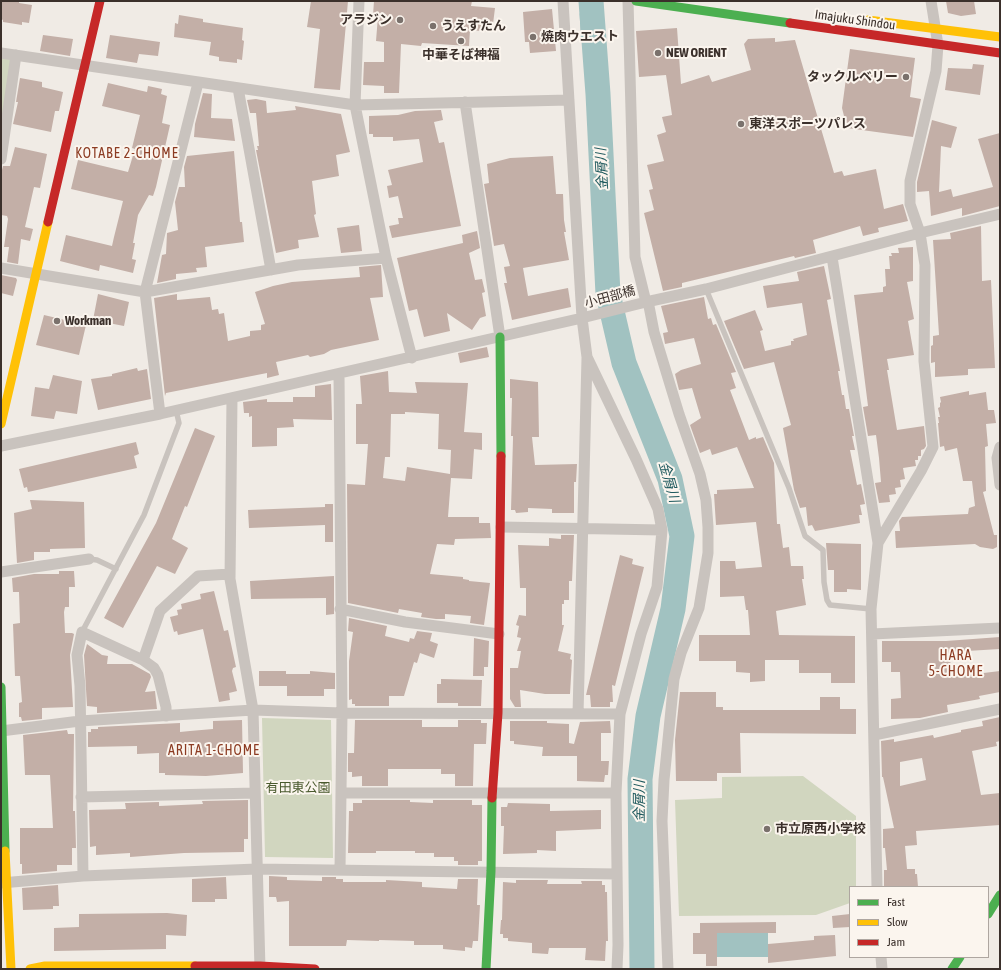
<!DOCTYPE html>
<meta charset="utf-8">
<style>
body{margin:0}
#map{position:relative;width:1001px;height:970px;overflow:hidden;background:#f0ebe5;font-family:"Asap Condensed",sans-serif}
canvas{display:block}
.frame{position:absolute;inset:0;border:2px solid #3b302b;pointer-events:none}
.legend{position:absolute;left:849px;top:886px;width:140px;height:72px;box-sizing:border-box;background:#fbf5ee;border:1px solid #aea6a0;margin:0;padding:5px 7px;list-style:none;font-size:12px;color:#3b302b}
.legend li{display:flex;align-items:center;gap:8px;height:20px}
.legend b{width:20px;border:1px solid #aea6a0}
</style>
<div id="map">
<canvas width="1001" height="970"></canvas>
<div class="frame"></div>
<ul class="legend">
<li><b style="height:5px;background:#4caf50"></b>Fast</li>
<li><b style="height:5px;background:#ffc107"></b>Slow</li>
<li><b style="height:5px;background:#c62828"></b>Jam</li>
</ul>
</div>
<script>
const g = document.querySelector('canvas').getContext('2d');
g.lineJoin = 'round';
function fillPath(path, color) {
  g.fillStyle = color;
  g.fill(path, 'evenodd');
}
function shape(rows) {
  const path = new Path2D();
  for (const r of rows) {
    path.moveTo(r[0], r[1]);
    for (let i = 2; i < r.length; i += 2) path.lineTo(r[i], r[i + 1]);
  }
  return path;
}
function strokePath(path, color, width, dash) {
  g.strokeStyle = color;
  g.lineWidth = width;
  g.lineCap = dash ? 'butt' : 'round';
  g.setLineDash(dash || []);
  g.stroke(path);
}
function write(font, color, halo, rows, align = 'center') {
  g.font = font + ' "Asap Condensed","Noto Sans JP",sans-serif';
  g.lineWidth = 4;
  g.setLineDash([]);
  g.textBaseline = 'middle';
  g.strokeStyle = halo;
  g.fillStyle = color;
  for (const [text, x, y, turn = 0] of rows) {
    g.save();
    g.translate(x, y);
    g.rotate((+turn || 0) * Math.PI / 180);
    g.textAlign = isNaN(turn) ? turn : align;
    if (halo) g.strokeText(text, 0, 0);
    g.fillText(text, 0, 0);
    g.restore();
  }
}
fillPath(shape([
 [1,57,11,59,1,131],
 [262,718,331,720,333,858,265,857],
 [803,776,856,816,856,887,850,887,850,903,816,915,679,916,675,800,722,798,722,777]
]), '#d1d6bf');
fillPath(shape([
 [579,1,588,1,595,47,581,42],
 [717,933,768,933,768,957,717,957]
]), '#a1c2c1');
fillPath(shape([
 [577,1,591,1,593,16,577,13]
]), '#f0ebe5');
strokePath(shape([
 [591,1,598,94,608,294,624,363,670,479,682,536,673,609,648,716,640,779,642,969]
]), '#a1c2c1', 25);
fillPath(shape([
 [1,1,19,1,19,3,32,5,29,23,22,22,22,25,3,22,3,20,1,19],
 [311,1,348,1,340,90,314,88,320,29,307,27],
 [374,1,472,1,471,6,495,8,492,32,470,30,469,46,422,43,421,46,401,44,399,93,384,93,384,86,363,85,364,62,384,62,384,42,376,41,378,16,373,15],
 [946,1,974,1,976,14,961,16,948,13],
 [552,9,556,51,530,53,529,42,525,42,523,12],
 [179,15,203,19,203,22,243,28,242,40,244,41,242,60,237,59,237,63,219,61,219,57,209,55,211,42,174,37,175,23,178,24],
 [677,28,681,84,709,75,712,82,751,70,744,44,748,39,775,38,775,42,795,40,834,173,842,171,844,176,876,169,884,209,903,204,908,221,878,228,879,232,863,236,860,226,813,240,816,253,795,258,794,256,682,283,682,287,663,291,644,213,654,210,649,190,653,189,647,165,664,161,657,135,666,132,662,117,672,115,666,75,639,77,636,31],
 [43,35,73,39,70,56,40,51],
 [110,35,160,42,158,56,139,54,137,63,106,58],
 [850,49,915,58,910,97,921,99,913,137,847,128,842,108],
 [973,64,984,65,980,95,945,90,948,68,972,69],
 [20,78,42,82,42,87,63,92,59,111,55,111,51,132,13,124,18,102,16,102],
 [108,83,147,92,148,86,162,89,161,94,167,96,162,123,170,125,156,187,153,196,149,195,138,215,133,243,135,243,132,259,136,260,133,273,100,265,99,271,60,261,66,235,112,246,114,237,123,201,71,189,78,160,128,172,135,149,132,148,140,115,102,106],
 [203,93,212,94,211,118,232,119,235,141,194,137,195,124],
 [256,99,266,101,267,113,296,110,295,106,341,114,350,152,336,155,339,176,312,181,316,214,314,215,319,237,298,240,299,248,276,253,256,150,258,150,257,146,259,146,256,113,250,113,247,100],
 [441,110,443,120,434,122,439,143,444,142,461,226,392,238,389,226,399,224,398,218,403,218,398,196,389,198,387,186,392,185,388,170,423,162,419,139,393,141,393,137,373,137,373,134,369,134,369,116,398,115,415,111],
 [932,120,957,127,951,148,941,146,939,192,951,189,953,197,993,187,978,139,1000,133,1000,206,962,216,962,208,931,216,929,191,917,192,917,182],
 [15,147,47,154,40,188,34,187,25,227,33,229,30,241,21,239,18,264,7,262,9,247,4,247,8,219,7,216,1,215,1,174,3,166,10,166],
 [234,151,240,222,242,222,244,242,205,247,207,267,196,268,197,272,176,274,176,279,157,283,162,255,166,254,167,233,178,230,175,202,179,187,185,187,184,167,187,156],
 [553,156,556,194,563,194,564,220,566,232,564,232,569,260,523,268,528,296,568,288,571,307,512,320,504,283,507,283,504,267,510,266,504,244,494,246,484,184,489,183,487,164,510,158],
 [359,225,362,251,341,253,337,228],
 [981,226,982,281,991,280,995,368,968,369,968,375,935,377,935,362,931,363,931,346,933,345,933,336,939,335,933,240,951,239,950,233],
 [477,231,480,248,469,253,475,280,482,279,485,292,482,293,486,316,480,318,472,330,447,313,450,331,424,337,417,309,409,311,397,258,463,243,462,235],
 [913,247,913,281,907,282,914,319,908,321,914,355,887,359,889,370,887,370,897,430,924,426,926,446,924,449,921,450,921,456,918,456,918,460,915,460,916,466,903,468,905,479,900,480,901,487,895,488,896,494,889,495,890,502,879,503,875,483,881,482,879,458,876,435,868,436,863,407,868,406,854,295,883,292,883,287,886,286,885,269,890,269,889,256,892,256,891,253,899,253,898,248],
 [381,265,383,297,370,298,379,340,331,350,324,354,310,357,308,355,276,362,279,375,267,378,267,373,166,393,165,396,154,298,177,294,177,300,210,297,212,310,218,309,219,314,224,313,228,341,250,336,250,331,261,330,261,325,265,324,255,292,273,286,292,282,360,277,359,267],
 [824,266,831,299,827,300,840,371,838,371,842,395,844,395,846,409,849,409,854,436,852,436,855,450,850,450,857,485,861,484,865,504,860,505,862,515,859,515,860,523,815,531,812,525,808,526,806,507,800,508,794,490,783,428,791,425,774,362,744,369,724,321,755,310,763,330,760,331,765,351,791,345,791,341,794,341,793,339,807,335,802,303,767,308,763,286,799,281,797,272],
 [1,275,16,278,17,280,13,296,1,293],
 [98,294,129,302,124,326,93,320],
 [704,297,708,319,711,318,713,325,716,324,736,372,731,373,736,388,730,390,749,440,756,437,756,439,763,437,774,463,777,524,780,524,783,548,789,547,791,566,803,566,804,579,802,579,806,605,776,611,779,635,855,636,855,683,831,683,831,673,799,673,799,660,765,660,765,681,750,682,750,673,736,672,736,661,699,661,699,635,750,635,748,610,746,610,744,596,720,597,720,561,735,561,736,569,762,567,756,522,716,525,714,494,717,494,717,490,754,488,737,447,712,455,710,449,700,453,690,425,701,418,692,388,679,390,675,374,681,370,701,364,694,338,665,344,663,333,668,332,661,306],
 [44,315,86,325,79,355,36,345],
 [487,347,489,357,460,363,458,353],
 [137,368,138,371,147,369,151,399,98,410,91,379,112,376,112,374],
 [388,371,389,392,417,393,415,382,468,383,464,432,482,433,482,450,474,449,472,479,451,478,448,517,479,517,479,523,490,523,491,538,455,539,454,545,437,544,430,574,463,577,463,579,469,580,469,581,490,583,484,625,470,623,471,616,445,614,445,619,436,619,421,617,422,613,399,609,398,613,348,603,347,484,365,485,368,444,356,444,356,404,362,404,360,376],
 [405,412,439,414,438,449,451,450,450,474,407,467,405,481,383,478,385,457,390,457,391,414,405,414],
 [53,375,82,381,77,414,56,411,54,419,31,416,35,387,49,389],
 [510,379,538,382,539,437,532,437,535,465,577,464,576,482,574,482,574,513,552,513,552,509,528,508,528,512,516,513,515,510,511,510,513,439,513,436,511,436,512,398,510,398],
 [331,384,332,420,293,419,294,427,277,428,277,446,252,447,252,416,249,417,249,413,244,413,243,402,267,399,267,402,293,402,293,397,315,397,315,386],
 [969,391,969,395,986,392,988,410,994,410,996,423,986,424,988,446,985,447,986,491,983,492,994,535,997,535,997,547,993,549,980,547,975,544,896,548,895,531,900,531,899,521,902,517,968,514,969,508,975,506,972,481,963,481,957,448,945,451,944,446,940,447,938,423,939,423,938,417,940,417,938,408,940,407,940,403,941,402,940,397],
 [195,428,215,436,187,507,185,506,172,539,188,548,175,574,157,566,123,628,104,618,156,523],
 [136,442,139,454,134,456,137,468,28,492,27,487,24,488,19,469],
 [30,500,84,502,85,548,50,549,50,552,34,552,34,560,17,563,14,513,32,509],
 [325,504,333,504,333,542,325,542,325,525,249,528,248,510,325,507],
 [561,535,574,535,572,581,569,581,569,600,564,600,564,604,562,604,562,625,564,625,558,651,571,654,570,659,572,660,570,694,545,694,520,690,521,707,515,707,510,699,510,668,518,668,521,651,517,651,521,638,517,637,519,626,516,625,519,615,526,616,526,588,520,588,518,545,549,546,549,538,561,539],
 [826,543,861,544,861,590,847,589,847,592,834,592,834,570,828,570],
 [620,555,633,559,632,564,644,567,615,686,612,685,613,702,610,702,610,707,591,707,590,695,586,695],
 [59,571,74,571,75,587,69,587,69,607,65,607,64,612,65,633,72,633,74,634,70,655,73,707,42,708,42,719,22,721,21,717,19,717,19,703,22,702,20,676,15,676,13,624,20,623,19,592,13,592,12,578,34,574,59,574],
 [334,576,334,614,326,615,326,598,251,599,250,581],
 [214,591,224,631,228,630,236,667,233,668,232,671,237,691,229,693,230,700,219,702,203,629,178,635,177,631,174,632,170,617,178,615,177,610,182,609,181,604,201,599,200,594],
 [349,618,387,626,385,636,409,642,410,638,414,639,417,631,432,633,430,641,438,644,434,658,420,653,417,663,414,662,404,696,389,696,389,706,355,706,355,704,352,704,352,699,349,700,349,661,353,632,348,631],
 [1000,637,1000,649,950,652,951,677,1000,671,1000,692,979,696,980,699,947,705,948,712,920,718,891,719,891,699,901,698,900,672,891,672,891,662,882,662,882,641,946,641],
 [474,638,489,641,488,667,484,667,484,676,473,676],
 [87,644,102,655,108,656,107,664,132,664,150,674,151,677,145,692,155,691,157,709,97,713,97,707,87,706,84,655],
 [259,671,286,671,286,674,310,674,310,671,335,673,335,689,324,689,324,696,287,696,287,686,259,686],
 [441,679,482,680,481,706,458,706,458,703,437,703,437,684,441,684],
 [680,692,716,692,716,707,723,707,723,710,820,710,820,697,840,697,840,709,856,709,856,734,740,733,741,773,717,773,717,781,676,781,675,740],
 [1000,717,1000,741,996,742,997,746,972,751,981,795,1000,793,1000,825,916,831,917,845,905,846,907,869,915,869,915,874,917,874,918,887,884,887,884,870,887,870,885,848,883,848,883,829,894,828,883,777,882,777,881,741,894,739,894,742,933,735,934,738,961,732,961,730,983,726,982,721],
 [922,758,926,780,900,786,900,762],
 [242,720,243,773,206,776,165,775,165,773,159,773,159,753,137,754,137,746,88,747,88,732,91,732,91,729,98,729,98,727,180,723,180,732,190,731,213,729,213,721],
 [355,720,422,720,422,727,458,727,458,720,481,720,481,723,487,723,486,744,474,744,473,786,455,786,455,774,441,774,441,769,388,769,388,786,362,786,362,776,352,777,352,772,348,772,348,753,354,753],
 [510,721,547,721,547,723,569,724,569,743,574,744,580,722,610,721,611,733,601,733,601,761,609,761,608,775,605,775,604,782,577,781,577,756,542,756,543,747,514,744,514,741,510,741],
 [67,730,68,734,74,734,73,811,75,811,76,848,72,848,72,865,57,865,57,871,22,874,22,864,20,864,20,828,53,828,50,775,25,775,23,735],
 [248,800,248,839,244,839,244,852,184,853,130,857,130,853,96,855,96,846,90,847,89,810,126,809,125,803,128,803,159,802,159,806,203,804,202,801],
 [362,800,410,800,410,802,433,803,433,800,472,800,472,805,482,805,482,861,478,861,478,865,458,865,458,861,454,861,454,857,434,857,434,853,415,853,415,851,376,851,376,853,348,853,349,811,353,811,353,803,362,803],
 [508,803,550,804,550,811,601,810,601,829,556,831,556,851,537,850,537,853,503,854,504,826,501,826,501,807,507,807],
 [269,876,287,877,287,880,322,881,322,877,336,877,336,879,343,879,343,882,386,882,386,880,422,882,422,887,457,889,458,879,478,879,477,905,480,905,478,941,473,941,472,948,465,947,465,951,443,949,443,945,414,945,414,941,379,940,379,941,347,940,346,946,289,946,289,901,277,902,276,897,269,897],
 [226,877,227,899,215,899,215,902,192,902,192,879],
 [516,880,548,880,547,884,582,884,581,881,602,881,602,885,605,885,605,892,607,892,608,941,606,941,605,961,585,960,586,948,549,948,548,954,532,953,532,943,508,941,508,938,503,938,503,934,500,934,501,920,502,920,503,882,516,883],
 [58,885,59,906,53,906,53,909,23,910,22,888],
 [167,913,187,915,186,936,166,935,166,949,54,951,54,928,79,927,79,914],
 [850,914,850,927,833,928,832,916],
 [776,922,776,933,717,933,717,966,706,966,706,954,693,954,693,933,700,933,700,923],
 [835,935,836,956,768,963,768,944,814,940,814,936]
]), '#c3afa7');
strokePath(shape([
 [706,289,789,488,805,536,823,550,824,582,827,600,830,605,871,609],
 [89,559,97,560,116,569],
 [82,632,144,515,179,423,176,410]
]), '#c9c3be', 5.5);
strokePath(shape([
 [359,1,355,105,386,258,412,358],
 [628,1,635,257,646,302],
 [1,53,355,105,569,100],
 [238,88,271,270],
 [465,102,500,337],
 [1,159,16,55],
 [832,257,878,543],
 [1,268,145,292,298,265,386,258],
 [648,301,654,332,679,414,700,474,706,500,708,527,708,553,699,608,681,653,674,679,664,780,662,821,668,969],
 [339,374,342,713,340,870],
 [232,398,230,579,253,710,260,969],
 [160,414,145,292,198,83],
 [1,446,160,414,582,318,646,302,706,289,920,233,1000,214],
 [1000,447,997,458,1000,485],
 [501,527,662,530],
 [1,572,89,559],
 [340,609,405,622,499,634],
 [872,634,1000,628],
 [143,660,154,668,158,675,166,707,166,716],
 [578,714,587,358],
 [1,731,80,721,253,710,342,713,620,714,641,634,657,587,662,530,658,509,636,459,587,357,582,318,563,1],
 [874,735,1000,709],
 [341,793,616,793],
 [81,797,255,793],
 [83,876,80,686,77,655,82,632,143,660,160,611,198,576,230,574],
 [1,883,83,876,257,869,617,874],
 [877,887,871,609,878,543,921,471,933,447,924,361,925,265,920,233,910,204,910,181,936,71,938,45,931,1],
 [881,957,882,969],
 [617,969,618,945,616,793,620,714]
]), '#c9c3be', 11);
strokePath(shape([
 [636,1,790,23],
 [500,337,501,456],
 [1,687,5,851],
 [988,914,1000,895],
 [486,969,491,871,492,798],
 [952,969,960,957]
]), '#4caf50', 9);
strokePath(shape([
 [868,20,1000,37],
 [1,424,48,222],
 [5,851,11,969],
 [30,969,45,966,195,966]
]), '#ffc107', 9);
strokePath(shape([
 [790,23,1000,53],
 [48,222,100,1],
 [492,798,498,713,501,456],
 [195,966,260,966,315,969]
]), '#c62828', 9);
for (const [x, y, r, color] of [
 [400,20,4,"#7a716c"],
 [433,26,4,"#7a716c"],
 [533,37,4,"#7a716c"],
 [461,41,4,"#7a716c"],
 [658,53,4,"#7a716c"],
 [906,77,4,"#7a716c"],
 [741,124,4,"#7a716c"],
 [57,321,4,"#7a716c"],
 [767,829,4,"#7a716c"]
]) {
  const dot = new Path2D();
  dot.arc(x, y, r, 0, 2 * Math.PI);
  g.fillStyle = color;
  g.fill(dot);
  strokePath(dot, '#fbf5ee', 1.5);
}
write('bold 13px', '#3b302b', '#fbf5ee', [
 ["アラジン",392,20,"right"],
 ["うえすたん",441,26],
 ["焼肉ウエスト",541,37],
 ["NEW ORIENT",666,53],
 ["中華そば神福",461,55,"center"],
 ["タックルベリー",898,77,"right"],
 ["東洋スポーツパレス",749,124],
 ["Workman",65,321],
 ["市立原西小学校",775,829]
], 'left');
write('13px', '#3b302b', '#fbf5ee', [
 ["Imajuku Shindou",855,20,8],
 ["小田部橋",610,297,-15]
]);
write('13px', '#4a5a2e', '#fbf5ee', [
 ["有田東公園",298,788]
]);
g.letterSpacing = '1px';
write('14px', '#8c3b22', '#fbf5ee', [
 ["KOTABE 2-CHOME",127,154],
 ["HARA",956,656],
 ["5-CHOME",956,672],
 ["ARITA 1-CHOME",214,751]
]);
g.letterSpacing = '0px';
write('italic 14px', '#1f5a5e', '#fbf5ee', [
 ["金屑川",602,169,-93],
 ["金屑川",669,482,74],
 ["金屑川",640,801,-90]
]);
</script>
